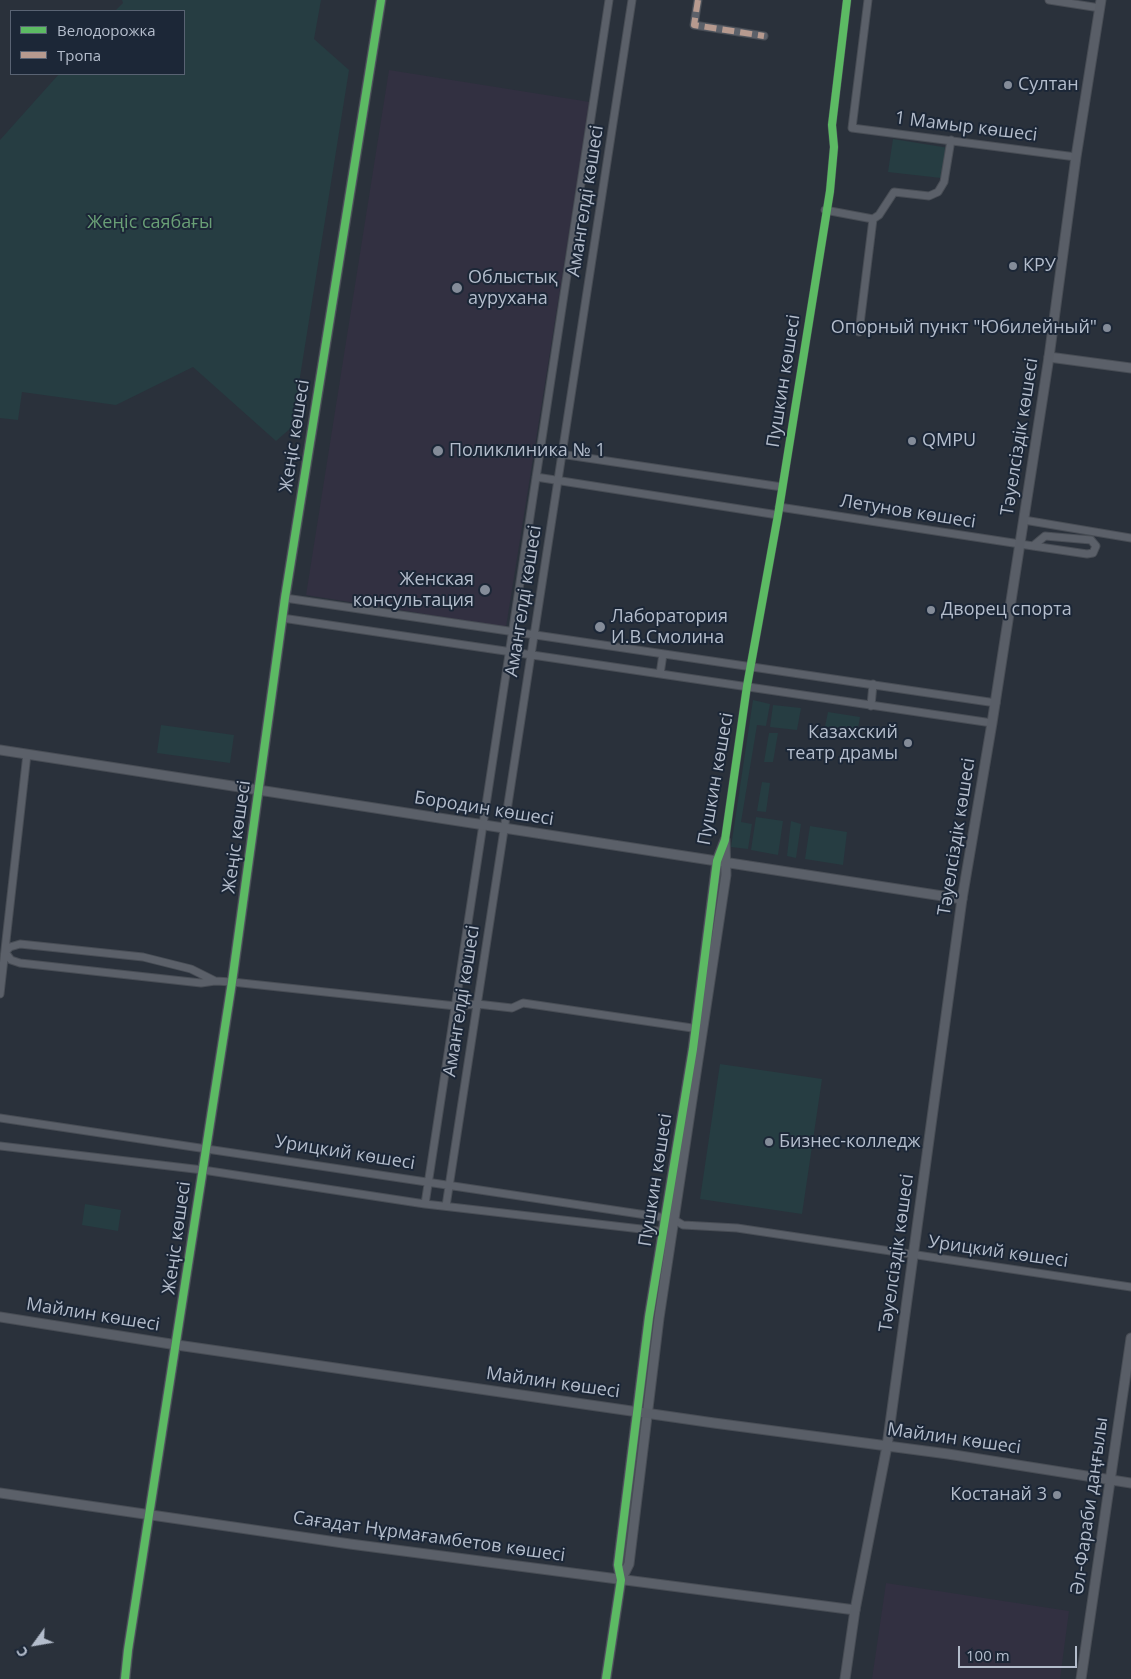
<!DOCTYPE html>
<meta charset="utf-8">
<style>
body{margin:0}
#map{position:relative;width:1131px;height:1679px;overflow:hidden;background:#2a313b;font-family:"Open Sans",sans-serif}
canvas{display:block}
.legend{position:absolute;left:10px;top:10px;width:175px;height:65px;box-sizing:border-box;background:#1c2737;border:1px solid #596373;margin:0;padding:6px 9px;list-style:none;font-size:15px;color:#b4bdcc}
.legend li{display:flex;align-items:center;gap:10px;height:25px}
.legend b{width:25px;border:1px solid #596373}
.north{position:absolute;left:10px;top:1619px;width:50px;height:50px;-webkit-text-stroke:4px #1c2737;paint-order:stroke;rotate:238deg;font-size:14px;font-weight:700;line-height:20px;text-align:center;color:#b4bdcc}
.north::after{content:'';display:block;margin:auto;width:18px;height:22px;background:#b4bdcc;clip-path:polygon(50% 0,100% 100%,50% 72%,0 100%)}
.scale{position:absolute;left:958px;top:1646px;width:119px;height:22px;box-sizing:border-box;border:2px solid #b4bdcc;border-top:0;padding-left:6px;font-size:15px;line-height:18px;white-space:nowrap;color:#b4bdcc;-webkit-text-stroke:4px #1c2737;paint-order:stroke}
</style>
<div id="map">
<canvas width="1131" height="1679"></canvas>
<ul class="legend">
<li><b style="height:6px;background:#5cba63"></b>Велодорожка</li>
<li><b style="height:6px;background:#b69a8f"></b>Тропа</li>
</ul>
<div class="north">С</div>
<div class="scale">100 m</div>
</div>
<script>
const g = document.querySelector('canvas').getContext('2d');
g.lineJoin = 'round';
function fillPath(path, color) {
  g.fillStyle = color;
  g.fill(path, 'evenodd');
}
function shape(rows) {
  const path = new Path2D();
  for (const r of rows) {
    path.moveTo(r[0], r[1]);
    for (let i = 2; i < r.length; i += 2) path.lineTo(r[i], r[i + 1]);
  }
  return path;
}
function strokePath(path, color, width, dash) {
  g.strokeStyle = color;
  g.lineWidth = width;
  g.lineCap = dash ? 'butt' : 'round';
  g.setLineDash(dash || []);
  g.stroke(path);
}
function write(font, color, halo, rows, align = 'center') {
  g.font = font + ' "Open Sans",sans-serif';
  g.lineWidth = 4;
  g.setLineDash([]);
  g.textBaseline = 'middle';
  g.strokeStyle = halo;
  g.fillStyle = color;
  for (const [text, x, y, turn = 0] of rows) {
    g.save();
    g.translate(x, y);
    g.rotate((+turn || 0) * Math.PI / 180);
    g.textAlign = isNaN(turn) ? turn : align;
    if (halo) g.strokeText(text, 0, 0);
    g.fillText(text, 0, 0);
    g.restore();
  }
}
fillPath(shape([
 [389,70,590,102,506,627,306,595],
 [886,1583,1069,1611,1060,1679,872,1679]
]), '#323041');
fillPath(shape([
 [122,0,321,0,314,39,349,70,292,427,276,441,193,367,116,405,22,392,18,420,0,418,0,140,59,74,184,74,184,11,115,11,123,3],
 [893,139,949,148,941,178,888,172],
 [753,700,770,704,766,726,757,725,741,822,752,824,748,849,731,847],
 [773,705,801,708,797,730,770,727],
 [828,712,860,717,856,740,823,736],
 [161,725,234,735,230,763,157,753],
 [769,733,778,733,773,762,764,762],
 [762,782,770,783,766,812,757,811],
 [756,817,783,821,778,855,751,850],
 [791,821,801,824,796,858,787,856],
 [810,826,847,832,843,865,805,859],
 [720,1064,822,1079,802,1214,700,1199],
 [85,1204,121,1210,118,1231,82,1225]
]), '#263d42');
const minor = shape([
 [698,0,694,25,764,36],
 [868,0,852,128,1076,157],
 [1049,0,1100,8],
 [825,210,873,219,859,332],
 [873,219,879,215,894,192,929,196,938,192,944,182,951,140],
 [540,451,782,487],
 [536,477,778,515],
 [779,507,1020,544,1033,546,1087,554,1093,553,1096,546,1091,540,1045,536,1033,546],
 [1024,520,1131,538],
 [285,598,996,703],
 [282,618,992,723],
 [660,674,663,654],
 [871,706,873,684],
 [725,840,747,686,778,515,830,191,834,147,832,125,847,0],
 [5,952,11,960,20,963,201,983,215,981,232,982,456,1006,477,1004,512,1008,523,1003,699,1029],
 [5,952,10,947,20,944,143,957,191,969,215,981],
 [0,994,27,754],
 [0,1118,673,1219,683,1225,737,1228,1131,1287],
 [0,1146,203,1170,425,1204,667,1232],
 [425,1204,609,0],
 [446,1206,632,0]
]);
const tertiary = shape([
 [1049,357,1131,368],
 [0,750,962,899],
 [0,1493,350,1544,855,1610],
 [621,1580,629,1564,659,1318,726,875,725,841],
 [125,1679,128,1650,232,982,285,598,381,0],
 [606,1679,621,1580,618,1565,649,1317,693,1049,717,861,725,840]
]);
const secondary = shape([
 [0,1317,177,1345,714,1423,948,1454,1131,1483],
 [845,1679,855,1610,887,1446,962,899,992,723,1049,357,1076,157,1101,0],
 [1081,1679,1131,1338]
]);
strokePath(minor, '#484d55', 9);
strokePath(tertiary, '#484d55', 11);
strokePath(secondary, '#484d55', 11);
strokePath(minor, '#5b6069', 7);
strokePath(tertiary, '#5b6069', 9);
strokePath(secondary, '#595e67', 9);
strokePath(shape([
 [698,0,694,25,764,36]
]), '#b69a8f', 6, [12, 6]);
strokePath(shape([
 [125,1679,128,1650,232,982,285,598,381,0],
 [606,1679,621,1580,618,1565,649,1317,693,1049,717,861,725,840,747,686,778,515,830,191,834,147,832,125,847,0]
]), '#5cba63', 8);
for (const [x, y, r, color] of [
 [1008,85,5,"#848c99"],
 [1013,266,5,"#848c99"],
 [457,288,6,"#848c99"],
 [1107,328,5,"#848c99"],
 [912,441,5,"#848c99"],
 [438,451,6,"#848c99"],
 [485,590,6,"#848c99"],
 [931,610,5,"#848c99"],
 [600,627,6,"#848c99"],
 [908,743,5,"#848c99"],
 [769,1142,5,"#848c99"],
 [1057,1495,5,"#848c99"]
]) {
  const dot = new Path2D();
  dot.arc(x, y, r, 0, 2 * Math.PI);
  g.fillStyle = color;
  g.fill(dot);
  strokePath(dot, '#1c2737', 2);
}
write('18px', '#b4bdcc', '#1c2737', [
 ["Султан",1018,85],
 ["КРУ",1023,266],
 ["Облыстық",468,278],
 ["аурухана",468,299],
 ["Опорный пункт \"Юбилейный\"",1097,328,"right"],
 ["QMPU",922,441],
 ["Поликлиника № 1",449,451],
 ["Женская",474,580,"right"],
 ["консультация",474,601,"right"],
 ["Дворец спорта",941,610],
 ["Лаборатория",611,617],
 ["И.В.Смолина",611,638],
 ["Казахский",898,733,"right"],
 ["театр драмы",898,754,"right"],
 ["Бизнес-колледж",779,1142],
 ["Костанай 3",1047,1495,"right"]
], 'left');
write('18px', '#b4bdcc', '#1c2737', [
 ["1 Мамыр көшесі",966,127,7],
 ["Амангелді көшесі",586,201,-81],
 ["Пушкин көшесі",784,381,-81],
 ["Жеңіс көшесі",295,436,-81],
 ["Тәуелсіздік көшесі",1020,437,-81],
 ["Летунов көшесі",908,512,9],
 ["Амангелді көшесі",524,601,-81],
 ["Пушкин көшесі",716,779,-80],
 ["Бородин көшесі",484,809,9],
 ["Жеңіс көшесі",237,837,-82],
 ["Тәуелсіздік көшесі",957,837,-81],
 ["Амангелді көшесі",462,1001,-81],
 ["Урицкий көшесі",345,1153,9],
 ["Пушкин көшесі",656,1180,-81],
 ["Жеңіс көшесі",177,1238,-82],
 ["Урицкий көшесі",998,1252,8],
 ["Тәуелсіздік көшесі",897,1253,-82],
 ["Майлин көшесі",93,1315,9],
 ["Майлин көшесі",553,1383,8],
 ["Майлин көшесі",954,1439,8],
 ["Әл-Фараби даңғылы",1090,1506,-82],
 ["Сағадат Нұрмағамбетов көшесі",429,1537,8]
]);
write('18px', '#699f76', '#1c2737', [
 ["Жеңіс саябағы",150,223]
]);
</script>
